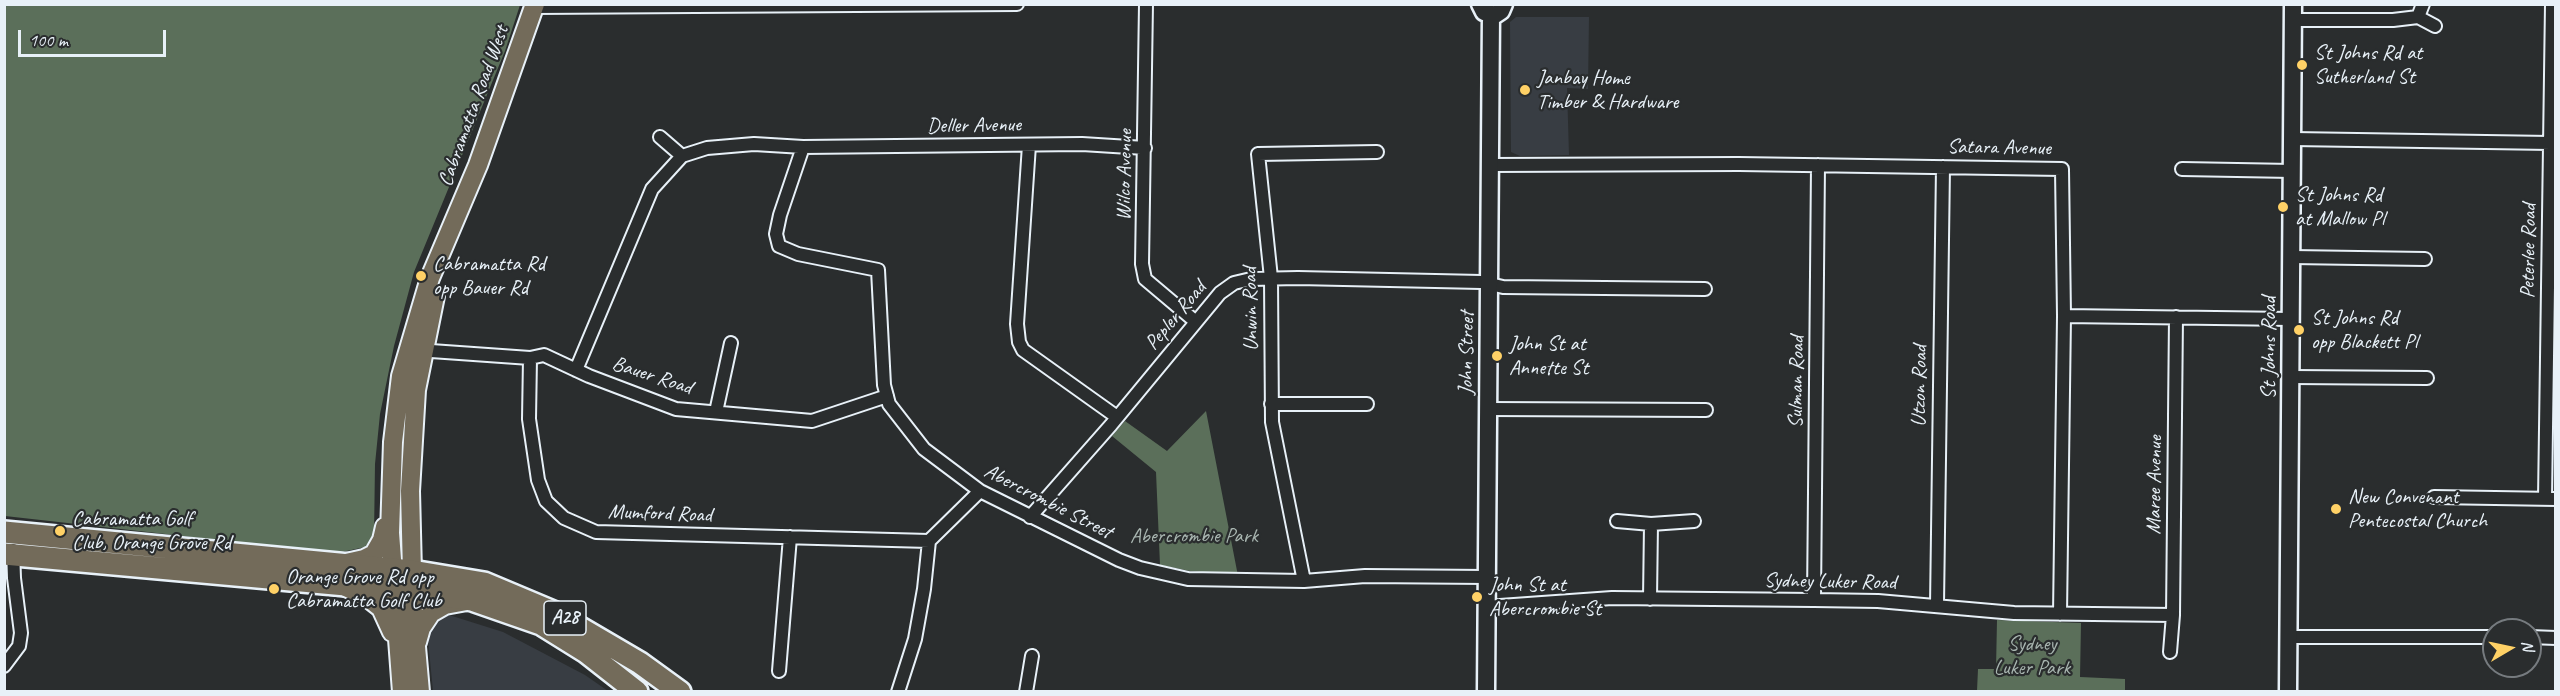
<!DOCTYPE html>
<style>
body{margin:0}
#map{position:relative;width:2560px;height:696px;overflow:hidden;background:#2a2d2e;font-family:Caveat,sans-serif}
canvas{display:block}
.frame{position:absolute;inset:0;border:6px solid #e8f1f8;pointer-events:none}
.north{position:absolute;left:2482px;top:618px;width:60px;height:60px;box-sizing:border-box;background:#2a2d2e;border:2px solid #767b7f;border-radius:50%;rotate:81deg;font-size:16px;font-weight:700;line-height:24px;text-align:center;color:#e8f1f8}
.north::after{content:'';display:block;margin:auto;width:21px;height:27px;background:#ffd166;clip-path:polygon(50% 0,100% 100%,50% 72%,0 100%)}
.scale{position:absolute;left:18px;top:30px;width:148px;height:27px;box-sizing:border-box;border:3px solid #e8f1f8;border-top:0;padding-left:8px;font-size:18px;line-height:21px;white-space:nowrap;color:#e8f1f8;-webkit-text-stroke:4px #2a2d2e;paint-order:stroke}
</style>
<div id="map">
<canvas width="2560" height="696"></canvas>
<div class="frame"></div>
<div class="north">N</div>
<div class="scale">100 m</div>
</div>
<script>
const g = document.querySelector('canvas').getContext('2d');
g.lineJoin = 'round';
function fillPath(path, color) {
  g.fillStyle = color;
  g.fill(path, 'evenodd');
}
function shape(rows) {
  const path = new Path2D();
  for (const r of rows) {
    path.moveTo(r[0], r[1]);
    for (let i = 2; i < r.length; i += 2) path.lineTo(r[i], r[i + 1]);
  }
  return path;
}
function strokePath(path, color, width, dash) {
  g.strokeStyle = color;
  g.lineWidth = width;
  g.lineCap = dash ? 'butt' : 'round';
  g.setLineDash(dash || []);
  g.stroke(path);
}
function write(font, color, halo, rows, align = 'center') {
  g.font = font + ' Caveat,sans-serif';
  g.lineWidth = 4.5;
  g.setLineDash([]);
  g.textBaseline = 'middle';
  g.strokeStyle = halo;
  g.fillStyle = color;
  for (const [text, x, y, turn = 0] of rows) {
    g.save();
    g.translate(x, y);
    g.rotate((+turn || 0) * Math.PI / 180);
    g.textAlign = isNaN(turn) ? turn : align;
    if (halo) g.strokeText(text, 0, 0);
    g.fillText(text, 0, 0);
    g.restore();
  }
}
fillPath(shape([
 [1516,17,1589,17,1588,89,1567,88,1569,155,1520,156,1511,152,1510,22],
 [449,615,503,632,585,675,608,691,433,691,428,640,434,623]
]), '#383d43');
fillPath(shape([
 [5,5,520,5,505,51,414,272,394,346,380,414,375,464,374,536,365,547,342,552,308,550,5,516],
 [1206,411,1238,576,1190,571,1160,565,1156,472,1112,436,1125,421,1167,451],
 [1997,620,2081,623,2080,677,2125,679,2125,691,1977,691,1978,669,1996,669]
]), '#5b6f5a');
const street = shape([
 [1146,4,1142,264,1145,279,1196,322],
 [534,7,1017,4],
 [2418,17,2423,4],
 [2294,20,2393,20,2418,17,2435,26],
 [660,137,682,156,707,148,754,144,803,147,1082,144,1145,148],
 [2293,139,2550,143],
 [1029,145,1017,324,1019,342,1023,350,1117,417],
 [803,147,780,215,776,234,779,246,798,254,878,270,884,385,889,404,924,449,980,491,1119,560,1140,568,1188,579,1304,581,1365,576,1487,577],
 [1490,165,1739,164,2062,169,2064,316,2060,614],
 [2182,169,2292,171],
 [2292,257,2425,259],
 [2064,316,2291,319],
 [417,350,530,358,544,355,589,376,676,409,812,421,887,396],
 [530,358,529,419,538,480,546,501,564,518,596,532,929,541],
 [576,370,652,189,682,156],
 [2291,377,2427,378],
 [1271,404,1367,404],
 [1488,409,1706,410],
 [716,412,731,343],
 [2434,497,2556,499],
 [2545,499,2552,4],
 [1030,517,1111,425,1220,293,1234,283,1251,279,1298,278,1481,282,1503,287,1705,289],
 [1617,521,1651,524,1694,521],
 [1304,581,1272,422,1271,278,1258,154,1377,152],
 [1650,599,1651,524],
 [1814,600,1818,165],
 [1937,605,1943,167],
 [1486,607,1612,598,1814,600,1878,601,2014,613,2173,615],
 [2289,637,2494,637],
 [2530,637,2556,638],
 [2170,652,2173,615,2176,317],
 [4,666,19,646,21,633,14,578,13,550],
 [779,671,790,537],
 [898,692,915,639,924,589,929,541,980,491],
 [1026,692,1032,656]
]);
const secondary = shape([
 [1480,4,1484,12,1495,15,1501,11,1504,4],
 [1486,692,1491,14],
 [2288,692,2293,4]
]);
const primary = shape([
 [346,563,364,559,374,554,382,540,385,527],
 [346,587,367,597,381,608,392,632],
 [417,642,421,628,431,613,445,605,467,601],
 [402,692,390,533,393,442,401,376,430,278,478,165,535,4],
 [420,692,413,613,410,491,416,390,435,296]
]);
const highway = shape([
 [4,532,412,571,484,583,553,612,640,663,680,692],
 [4,554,412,591,472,600,541,624,586,652,637,692]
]);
strokePath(street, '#e8f1f8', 16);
strokePath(secondary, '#e8f1f8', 21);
strokePath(primary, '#e8f1f8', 22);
strokePath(highway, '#e8f1f8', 26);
strokePath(street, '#2a2d2e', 12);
strokePath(secondary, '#2a2d2e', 16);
strokePath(primary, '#736b5a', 18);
strokePath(highway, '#736b5a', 21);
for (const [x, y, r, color] of [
 [2302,65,6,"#ffd166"],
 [1525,90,6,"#ffd166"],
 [2283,207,6,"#ffd166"],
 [421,276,6,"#ffd166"],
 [2299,330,6,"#ffd166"],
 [1497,356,6,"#ffd166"],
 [2336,509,6,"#ffd166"],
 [60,531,6,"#ffd166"],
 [274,589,6,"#ffd166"],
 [1477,597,6,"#ffd166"]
]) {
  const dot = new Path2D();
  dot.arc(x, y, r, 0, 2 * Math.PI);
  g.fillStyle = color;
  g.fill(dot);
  strokePath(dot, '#2a2d2e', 2);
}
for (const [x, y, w] of [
 [565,618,42]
]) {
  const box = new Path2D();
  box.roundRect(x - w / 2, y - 17, w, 34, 4.5);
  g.fillStyle = '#2a2d2e';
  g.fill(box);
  strokePath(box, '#e8f1f8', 1.5);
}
write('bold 20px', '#e8f1f8', null, [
 ["A28",565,618]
]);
write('21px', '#e8f1f8', '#2a2d2e', [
 ["St Johns Rd at",2314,53],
 ["Sutherland St",2314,77],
 ["Janbay Home",1537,78],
 ["Timber & Hardware",1537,102],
 ["St Johns Rd",2295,195],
 ["at Mallow Pl",2295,219],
 ["Cabramatta Rd",433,264],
 ["opp Bauer Rd",433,288],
 ["St Johns Rd",2311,318],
 ["opp Blackett Pl",2311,342],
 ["John St at",1509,344],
 ["Annette St",1509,368],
 ["New Convenant",2348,497],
 ["Pentecostal Church",2348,521],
 ["Cabramatta Golf",72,519],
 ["Club, Orange Grove Rd",72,543],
 ["Orange Grove Rd opp",286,577],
 ["Cabramatta Golf Club",286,601],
 ["John St at",1489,585],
 ["Abercrombie St",1489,609]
], 'left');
write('21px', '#e8f1f8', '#2a2d2e', [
 ["Cabramatta Road West",474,106,-70],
 ["Deller Avenue",974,126,-1],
 ["Satara Avenue",1999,148,1],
 ["Wilco Avenue",1125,175,-89],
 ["Peterlee Road",2529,251,-89],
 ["Unwin Road",1251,309,-91],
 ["Pepler Road",1176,316,-50],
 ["St Johns Road",2269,348,-90],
 ["John Street",1467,353,-89],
 ["Bauer Road",652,376,18],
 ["Sulman Road",1797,382,-89],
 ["Utzon Road",1920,386,-89],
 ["Maree Avenue",2155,485,-89],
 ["Abercrombie Street",1048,502,27],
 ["Mumford Road",660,514,2],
 ["Sydney Luker Road",1830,582,1]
]);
write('21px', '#a9b6b1', '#2a2d2e', [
 ["Abercrombie Park",1194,536],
 ["Sydney",2032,644],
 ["Luker Park",2032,668]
]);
</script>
